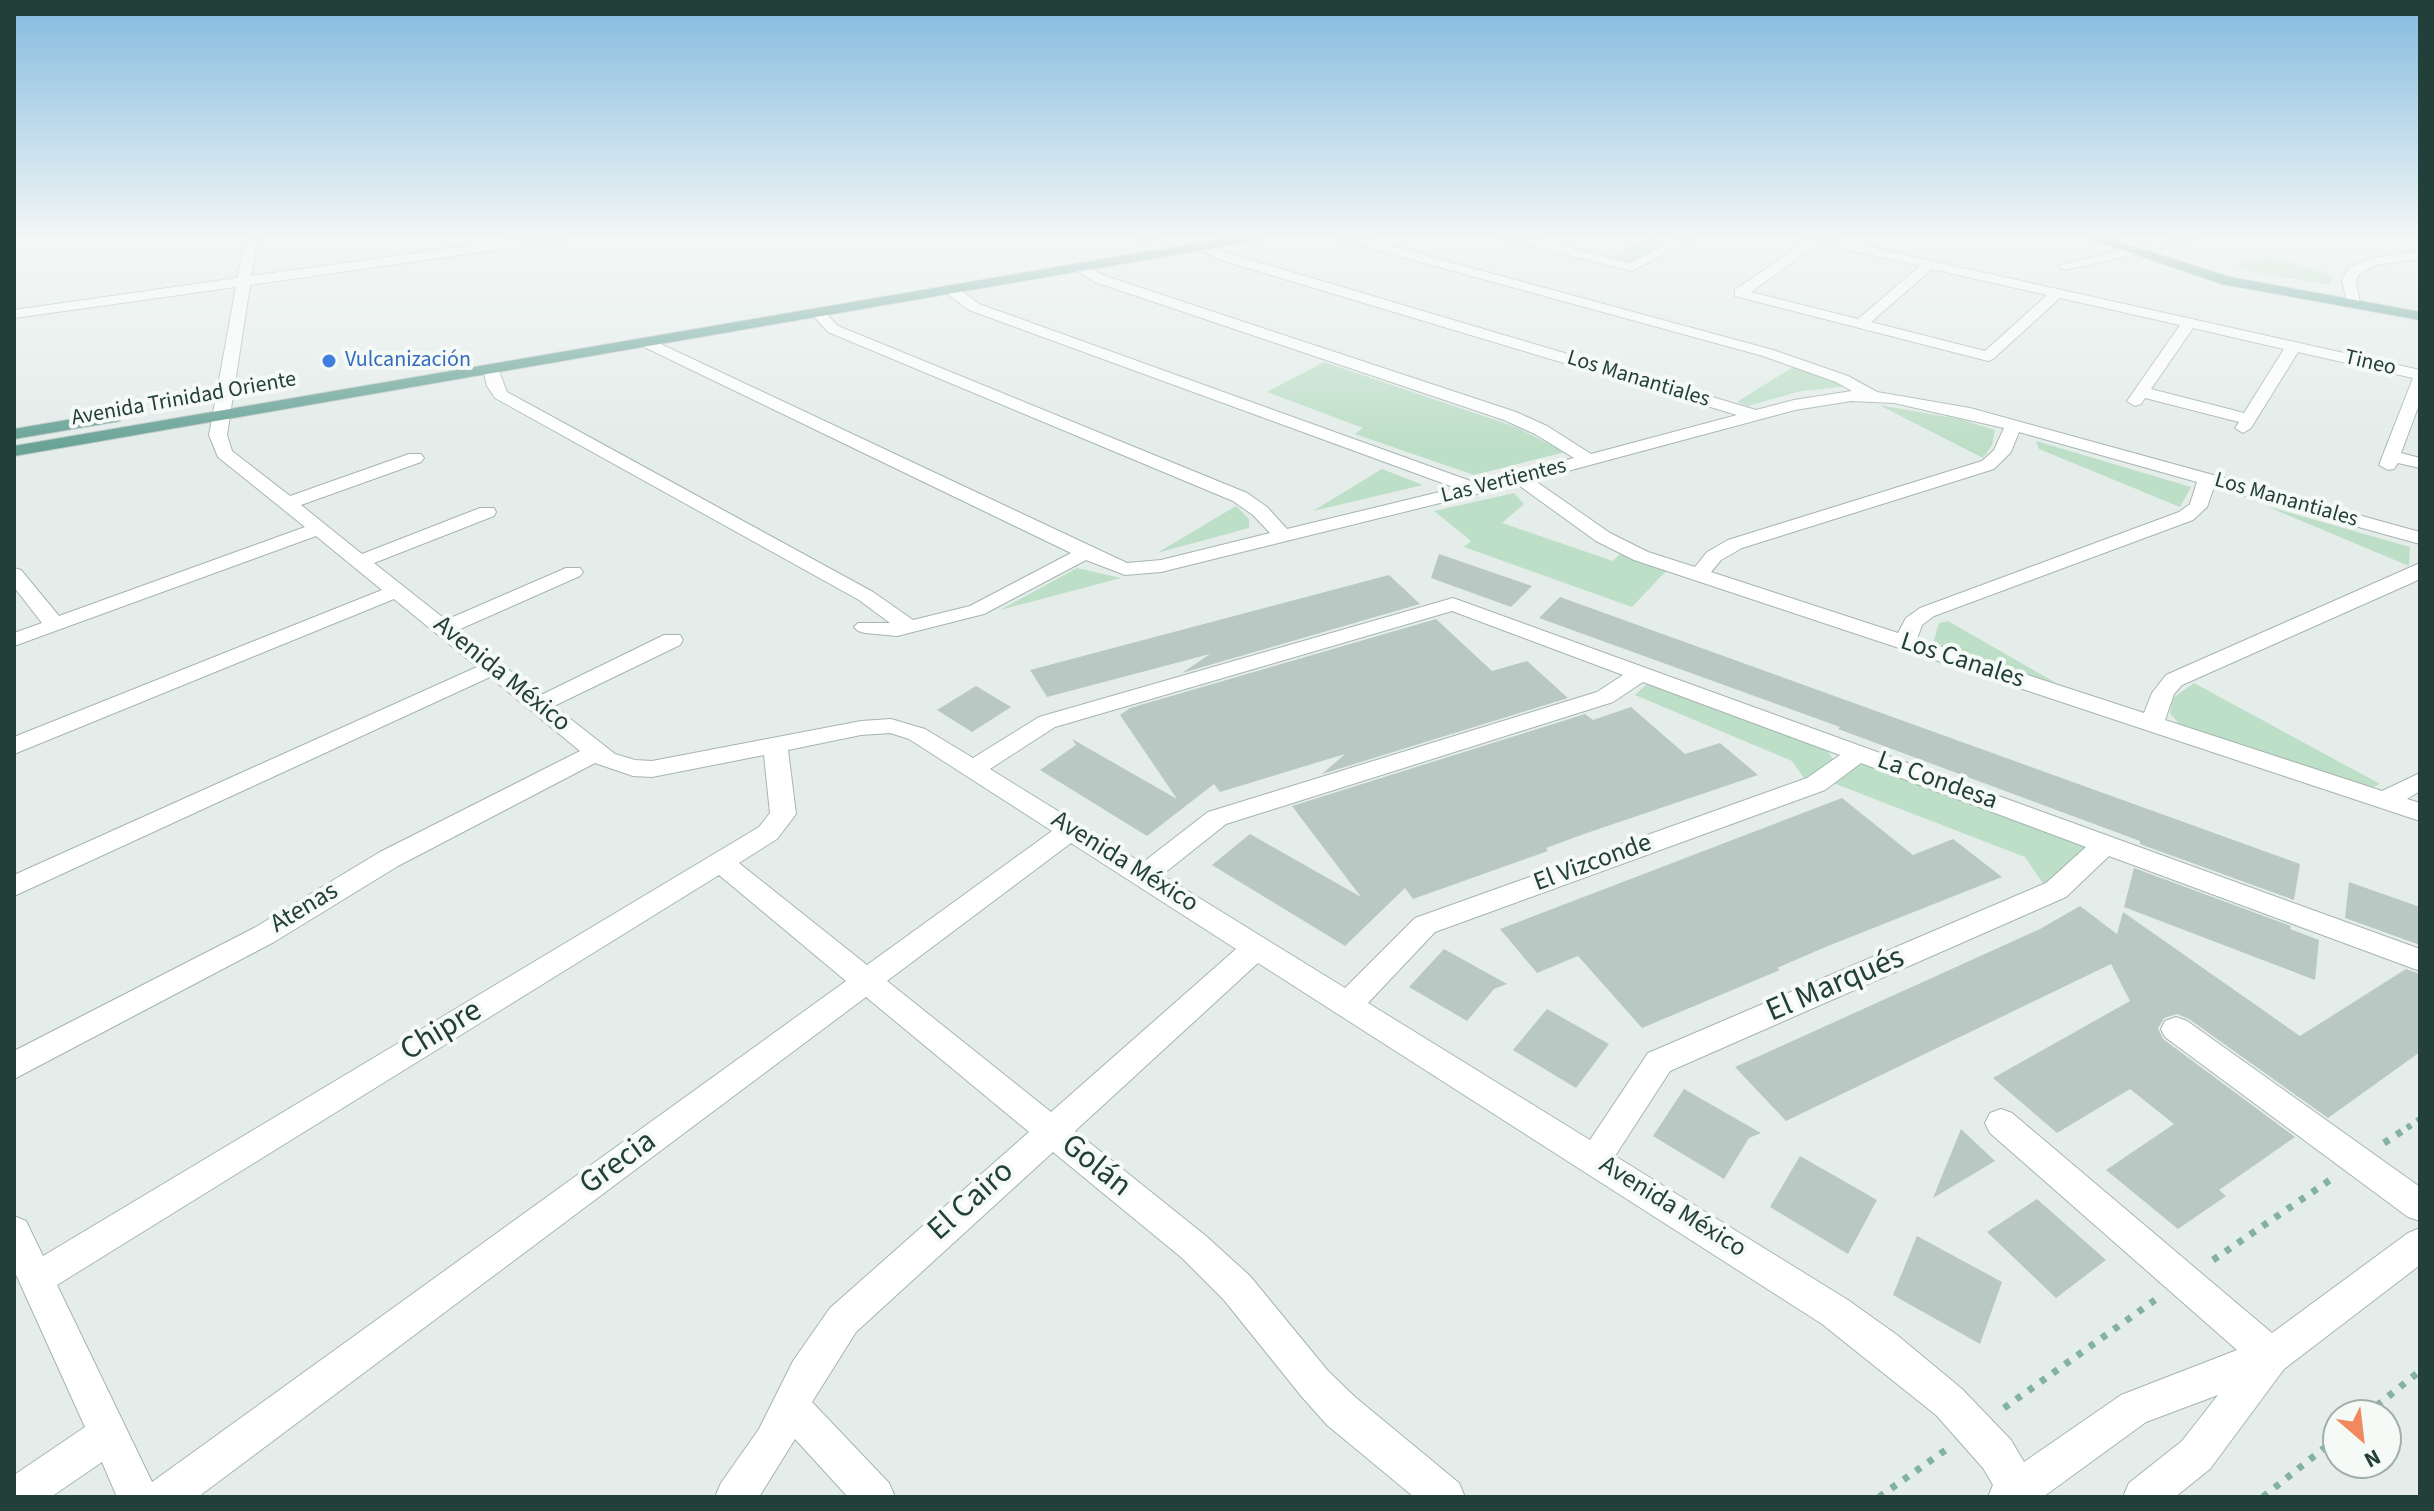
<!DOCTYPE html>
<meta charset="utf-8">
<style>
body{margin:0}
#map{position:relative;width:2434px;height:1511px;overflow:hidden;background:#e4edea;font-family:"Source Sans 3",sans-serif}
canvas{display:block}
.frame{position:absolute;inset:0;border:16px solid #233f39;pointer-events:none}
.north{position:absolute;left:2322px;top:1399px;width:80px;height:80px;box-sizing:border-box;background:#f5faf7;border:2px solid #a1afab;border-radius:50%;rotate:152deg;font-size:22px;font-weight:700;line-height:32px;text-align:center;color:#233f39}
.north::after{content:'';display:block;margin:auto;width:28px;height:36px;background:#f2885e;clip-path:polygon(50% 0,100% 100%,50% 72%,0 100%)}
</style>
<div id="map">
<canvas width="2434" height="1511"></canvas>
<div class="frame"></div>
<div class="north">N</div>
</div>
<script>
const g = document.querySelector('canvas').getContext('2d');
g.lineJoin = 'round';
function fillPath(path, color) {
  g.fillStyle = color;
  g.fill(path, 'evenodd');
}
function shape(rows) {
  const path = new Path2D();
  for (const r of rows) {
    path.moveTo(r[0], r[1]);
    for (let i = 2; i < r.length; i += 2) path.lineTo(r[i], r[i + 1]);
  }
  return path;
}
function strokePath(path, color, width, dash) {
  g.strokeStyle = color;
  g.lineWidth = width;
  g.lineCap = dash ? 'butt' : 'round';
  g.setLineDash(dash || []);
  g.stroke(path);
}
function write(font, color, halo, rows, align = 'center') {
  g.font = font + ' "Source Sans 3",sans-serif';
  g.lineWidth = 8;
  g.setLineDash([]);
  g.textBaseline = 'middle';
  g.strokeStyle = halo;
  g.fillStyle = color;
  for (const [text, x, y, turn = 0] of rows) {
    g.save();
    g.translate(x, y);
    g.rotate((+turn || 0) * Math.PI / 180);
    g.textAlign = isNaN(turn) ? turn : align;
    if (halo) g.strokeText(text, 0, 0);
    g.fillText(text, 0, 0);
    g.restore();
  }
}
fillPath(shape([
 [1649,238,1668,245,1635,263,1608,259],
 [2268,256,2333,275,2330,285,2258,273,2236,265],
 [1324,362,1516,427,1565,452,1474,475,1355,434,1363,428,1267,392],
 [1793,367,1850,386,1801,391,1748,406,1737,402],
 [1879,405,1959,419,1995,430,1992,445,1983,458],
 [2036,441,2191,487,2180,507,2039,449],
 [1382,469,1423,485,1313,511],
 [1514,493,1524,504,1502,523,1613,561,1621,553,1668,569,1632,607,1464,547,1471,541,1434,511],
 [1236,506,1249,519,1249,528,1157,553],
 [2266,506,2410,547,2409,566],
 [1077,568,1121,578,1000,610],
 [1948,621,2070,691,1933,643,1939,623],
 [1650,681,1824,746,1833,759,1818,775,1806,781,1792,761,1635,695],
 [2194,683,2380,784,2369,789,2183,729,2170,713,2173,698],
 [1880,764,2079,841,2087,851,2044,885,2025,857,1833,783,1857,765]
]), '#bddec7');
fillPath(shape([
 [1439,554,1532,586,1511,607,1431,578],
 [1389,575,1420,604,1182,673,1210,654,1047,697,1030,670],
 [1560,597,2300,864,2294,900,2140,844,2140,841,1838,729,1840,727,1539,618],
 [1436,619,1492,671,1527,661,1568,698,1322,774,1345,754,1220,792,1214,784,1147,836,1040,770,1076,745,1072,739,1177,799,1120,715,1130,708],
 [976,686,1011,707,972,732,937,710],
 [1631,707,1685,754,1720,743,1758,775,1584,834,1546,848,1548,851,1413,899,1405,888,1345,946,1212,865,1250,834,1361,897,1292,806,1585,714,1593,720],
 [1842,798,1913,855,1953,839,2002,877,1823,948,1777,968,1780,970,1642,1028,1578,956,1537,973,1500,929],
 [2134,868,2291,926,2290,929,2319,940,2315,980,2124,907],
 [2349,882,2420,907,2420,945,2345,918],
 [2080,906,2117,934,2123,912,2300,1036,2406,969,2420,974,2420,1052,2328,1118,2189,1019,2177,1014,2164,1018,2158,1028,2163,1039,2295,1137,2219,1190,2226,1196,2178,1229,2106,1170,2174,1124,2130,1089,2057,1133,1993,1078,2130,1001,2111,964,1786,1121,1735,1067,2040,929],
 [1444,949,1507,984,1494,989,1467,1021,1409,987],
 [1547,1009,1609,1044,1576,1088,1513,1050],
 [1684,1089,1761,1133,1749,1138,1724,1179,1653,1136],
 [1961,1129,1995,1161,1933,1198],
 [1800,1156,1877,1200,1848,1254,1770,1207],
 [2037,1199,2106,1260,2056,1298,1987,1232],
 [1917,1236,2002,1282,1980,1344,1893,1295]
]), '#b9c8c3');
const minor = shape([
 [246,236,258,236,251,276,540,236,571,236,565,240,250,285,227,435,232,451,290,496,409,454,421,454,424,458,421,462,301,505,362,554,480,508,494,508,496,512,494,516,374,563,446,620,566,568,580,568,583,572,580,576,458,630,541,695,664,635,680,635,683,640,680,645,554,706,615,754,635,760,652,761,861,721,891,719,925,729,973,758,1039,717,1453,598,2420,949,2420,971,2109,856,2066,897,1670,1071,1615,1156,1848,1300,1897,1335,1962,1389,2011,1440,2024,1462,2121,1395,2237,1350,1990,1133,1985,1123,1990,1113,2001,1109,2012,1113,2272,1333,2408,1233,2420,1228,2420,1265,2284,1369,2210,1469,2175,1497,2123,1497,2129,1483,2182,1441,2218,1395,2146,1422,2043,1497,1988,1497,1993,1485,1983,1468,1936,1415,1822,1324,1258,963,1075,1131,1206,1236,1250,1276,1328,1371,1355,1397,1459,1483,1465,1497,1414,1497,1327,1425,1302,1397,1224,1300,1182,1258,1053,1152,856,1332,812,1402,889,1483,895,1497,848,1497,795,1439,759,1497,715,1497,721,1483,759,1429,793,1361,830,1308,1029,1132,866,997,198,1497,117,1497,102,1462,51,1497,14,1497,14,1475,85,1427,14,1270,14,1216,26,1221,43,1256,759,827,770,813,764,755,652,777,633,776,595,763,398,866,274,942,14,1079,14,1051,254,928,380,852,580,751,490,677,14,896,14,875,477,667,394,599,14,754,14,737,382,590,316,536,14,646,14,633,42,623,14,587,14,568,21,570,59,616,305,527,218,457,209,435,236,287,14,318,14,310,237,278,246,236],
 [1452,611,1623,675,1597,692,1208,812,1142,863,990,769,1055,727,1452,611],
 [1643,682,1840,755,1807,778,1415,918,1345,988,1162,875,1226,824,1613,702,1643,682],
 [890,733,909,739,1052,831,867,965,739,863,777,839,796,814,788,750,861,735,890,733],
 [1861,763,2086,847,2046,883,1648,1053,1590,1140,1368,1003,1435,932,1825,790,1861,763],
 [1071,843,1236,949,1051,1112,887,981,1071,843],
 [719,875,846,981,152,1482,57,1285,719,875],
 [1138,236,1152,236,1173,252,1161,255,1138,236],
 [1335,236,1354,236,1773,350,1848,376,1877,392,1970,408,2420,532,2420,544,2214,487,2207,507,2193,520,1934,616,1922,625,1917,639,2144,713,2152,693,2166,675,2420,563,2420,578,2416,581,2182,685,2174,694,2165,720,2382,791,2420,773,2420,791,2407,799,2420,803,2420,821,1634,560,1596,541,1517,484,1161,572,1125,575,1086,560,984,614,897,636,865,633,858,631,854,627,858,623,890,623,859,600,495,398,487,386,483,369,491,364,497,366,507,392,873,592,913,620,970,606,1071,553,640,345,640,339,650,339,1127,563,1161,560,1270,533,1253,515,1233,501,828,332,810,312,812,309,822,309,838,326,1247,493,1267,507,1287,529,1456,488,969,310,945,292,945,286,955,286,979,304,1476,483,1574,458,1535,434,1504,420,1095,282,1070,267,1082,264,1105,276,1516,412,1547,426,1591,454,1737,415,1221,260,1193,246,1204,243,1231,254,1756,410,1794,400,1852,391,1836,382,1763,356,1337,239,1335,236],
 [1851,401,1894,403,2004,428,1994,450,1982,461,1728,540,1707,552,1695,567,1648,552,1610,533,1534,480,1795,410,1851,401],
 [2019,432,2197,482,2190,504,2179,512,1920,608,1906,618,1898,633,1711,572,1721,560,1742,548,1994,469,2011,452,2019,432],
 [1502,236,1522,236,1630,263,1681,236,1696,236,1632,271,1504,239,1502,236],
 [1798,236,1820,236,2420,370,2420,402,2401,453,2420,458,2420,468,2398,463,2394,469,2388,470,2379,465,2413,378,2298,352,2251,428,2243,433,2235,428,2239,422,2145,398,2141,404,2135,406,2127,401,2180,325,2060,298,1993,359,1988,361,1735,296,1735,290,1807,240,1798,236],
 [1819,243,1920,266,1858,319,1751,292,1819,243],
 [1932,269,2047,295,1985,351,1871,322,1932,269],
 [2193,328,2284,349,2244,413,2151,389,2193,328],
 [2183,236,2204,236,2153,251,2147,247,2183,236],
 [2132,247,2139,251,2137,254,2065,270,2058,266,2132,247],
 [2420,251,2420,259,2375,265,2359,274,2356,280,2360,304,2353,308,2348,307,2342,280,2349,268,2372,258,2420,251],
 [2176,1017,2187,1021,2420,1187,2420,1221,2408,1217,2165,1037,2161,1029,2165,1021,2176,1017]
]);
const major = shape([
 [1238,236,1265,236,1259,240,14,456,14,446,1238,236],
 [2082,236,2100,236,2230,277,2420,312,2420,320,2222,284,2082,236],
 [114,412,120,413,122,417,120,421,14,439,14,429,114,412]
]);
strokePath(minor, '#a6b5b1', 2);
strokePath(major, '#c1c9c8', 2);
strokePath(shape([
 [2407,1128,2420,1119]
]), '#84b1a5', 6, [5, 7]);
strokePath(shape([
 [2384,1143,2410,1126],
 [2213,1260,2330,1180],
 [2004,1408,2155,1300],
 [2365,1415,2420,1371],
 [1879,1497,1947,1449],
 [2263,1497,2338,1437]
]), '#84b1a5', 7, [6, 9]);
fillPath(minor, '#fff');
fillPath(major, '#69a396');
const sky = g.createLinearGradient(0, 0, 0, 447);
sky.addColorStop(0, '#83badf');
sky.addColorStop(0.53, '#f3f7f6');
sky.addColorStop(1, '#f3f7f600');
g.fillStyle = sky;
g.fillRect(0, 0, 2434, 447);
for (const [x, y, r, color] of [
 [329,361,8,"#3f7fe0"]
]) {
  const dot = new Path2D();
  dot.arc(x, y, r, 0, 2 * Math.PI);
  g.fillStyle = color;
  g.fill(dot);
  strokePath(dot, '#f5faf7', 3);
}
write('22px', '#366cbe', '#f5faf7', [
 ["Vulcanización",345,361]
], 'left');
write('22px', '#233f39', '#f5faf7', [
 ["Tineo",2370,364,13],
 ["Los Manantiales",1638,380,17],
 ["Avenida Trinidad Oriente",184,400,-10],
 ["Las Vertientes",1504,482,-14],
 ["Los Manantiales",2286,501,16]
]);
write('26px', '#233f39', '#f5faf7', [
 ["Los Canales",1962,662,18],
 ["Avenida México",501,675,39],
 ["La Condesa",1937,782,20],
 ["Avenida México",1124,863,32],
 ["El Vizconde",1593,864,-20],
 ["Atenas",305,909,-31],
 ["Avenida México",1672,1208,32]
]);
write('32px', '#233f39', '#f5faf7', [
 ["El Marqués",1836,986,-23],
 ["Chipre",442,1032,-31],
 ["Grecia",619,1164,-36],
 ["Golán",1095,1167,39],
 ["El Cairo",972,1202,-42]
]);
</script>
